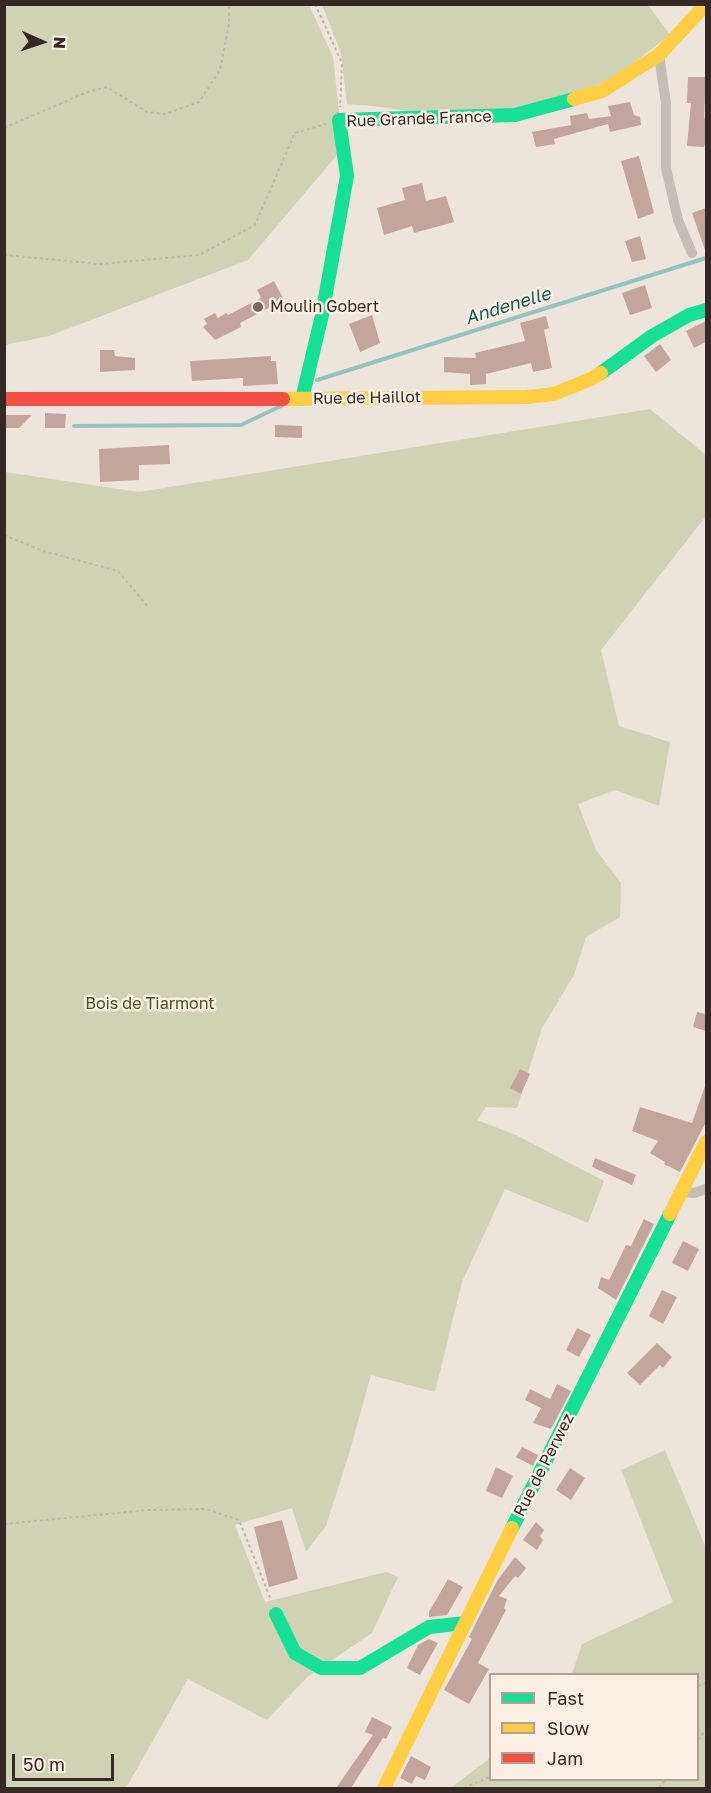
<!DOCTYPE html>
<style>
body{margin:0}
#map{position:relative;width:711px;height:1793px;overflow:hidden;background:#ede4dc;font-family:"Golos Text",sans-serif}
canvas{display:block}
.frame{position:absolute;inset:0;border:6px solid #362925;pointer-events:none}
.legend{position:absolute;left:489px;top:1673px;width:210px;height:108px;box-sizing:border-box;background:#fbefe3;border:2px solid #aca097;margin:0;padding:8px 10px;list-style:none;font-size:18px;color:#362925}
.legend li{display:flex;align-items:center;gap:12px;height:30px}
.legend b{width:30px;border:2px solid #aca097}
.north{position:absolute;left:12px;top:12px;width:60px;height:60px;-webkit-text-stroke:4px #fbefe3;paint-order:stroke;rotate:93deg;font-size:16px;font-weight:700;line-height:24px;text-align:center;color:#362925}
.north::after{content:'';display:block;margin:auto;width:21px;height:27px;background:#362925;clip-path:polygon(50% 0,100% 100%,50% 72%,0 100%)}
.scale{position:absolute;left:12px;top:1754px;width:102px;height:27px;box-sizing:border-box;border:3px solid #362925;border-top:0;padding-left:8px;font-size:18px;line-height:21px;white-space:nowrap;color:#362925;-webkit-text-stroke:4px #fbefe3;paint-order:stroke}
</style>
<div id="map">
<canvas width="711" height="1793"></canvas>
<div class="frame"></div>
<ul class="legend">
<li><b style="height:8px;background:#16e098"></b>Fast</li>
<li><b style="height:8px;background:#ffcf43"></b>Slow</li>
<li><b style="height:8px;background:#f24e42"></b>Jam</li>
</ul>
<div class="north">N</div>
<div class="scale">50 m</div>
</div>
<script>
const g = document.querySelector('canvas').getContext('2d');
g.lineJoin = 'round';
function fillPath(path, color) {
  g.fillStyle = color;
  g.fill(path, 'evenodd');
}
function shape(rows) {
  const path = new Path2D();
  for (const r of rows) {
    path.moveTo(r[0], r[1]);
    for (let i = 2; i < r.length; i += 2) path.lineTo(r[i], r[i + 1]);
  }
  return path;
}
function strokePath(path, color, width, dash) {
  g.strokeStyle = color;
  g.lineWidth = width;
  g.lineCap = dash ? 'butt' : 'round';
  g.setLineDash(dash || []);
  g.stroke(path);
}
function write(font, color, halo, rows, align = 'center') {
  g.font = font + ' "Golos Text",sans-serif';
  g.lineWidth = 5;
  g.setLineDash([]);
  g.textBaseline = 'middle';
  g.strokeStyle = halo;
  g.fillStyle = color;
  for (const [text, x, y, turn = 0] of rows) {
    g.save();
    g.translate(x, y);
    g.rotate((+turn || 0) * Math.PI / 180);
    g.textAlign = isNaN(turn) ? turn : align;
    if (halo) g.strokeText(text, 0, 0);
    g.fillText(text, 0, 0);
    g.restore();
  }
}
fillPath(shape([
 [4,5,309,5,333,57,343,148,248,260,49,336,5,345],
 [322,5,648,5,670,35,618,75,570,98,512,114,407,111,374,106,347,104,341,53],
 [650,409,706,455,706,516,601,650,619,726,670,742,659,806,615,790,578,804,596,850,621,883,620,917,586,937,574,975,542,1028,517,1108,486,1107,477,1120,516,1135,604,1181,588,1223,505,1189,462,1282,435,1392,371,1375,348,1457,326,1526,306,1552,292,1508,235,1525,265,1602,386,1572,398,1577,372,1633,307,1677,267,1720,188,1679,126,1788,5,1788,5,472,139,492],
 [665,1450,706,1548,706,1788,395,1788,451,1788,490,1758,490,1780,698,1780,698,1674,572,1674,582,1644,673,1602,621,1470]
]), '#cfd2b5');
strokePath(shape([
 [317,380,706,258],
 [74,426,241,425,283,405]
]), '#98c2bf', 4);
fillPath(shape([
 [688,77,706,77,704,118,706,118,706,140,704,147,687,146,691,103,687,103],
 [630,102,634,115,640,117,641,125,610,132,608,124,554,139,555,144,536,147,532,132,571,125,570,116,587,113,589,119,611,116,608,106],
 [639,156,654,213,638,219,621,161],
 [422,183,426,201,446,196,454,222,414,233,412,226,384,235,377,208,405,200,402,188],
 [706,208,706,249,705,250,692,213],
 [640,236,646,259,632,262,625,241],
 [274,281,284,300,240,323,241,327,215,340,203,327,207,324,204,319,215,313,218,318,226,313,228,315,261,298,257,290],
 [645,285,652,308,630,315,622,293],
 [372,315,380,343,360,352,349,324],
 [546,316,549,328,544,330,552,368,533,372,531,363,486,374,486,384,470,385,470,374,444,372,444,357,476,358,475,353,525,341,520,323],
 [706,321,706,342,694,348,686,331],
 [660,344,671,360,656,372,644,356],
 [100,350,114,350,115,356,135,358,135,370,100,372],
 [271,356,271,361,276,361,278,384,243,386,243,378,192,381,190,361],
 [45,413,66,414,65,428,45,428],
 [4,415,32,415,19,428,4,428],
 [275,425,302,426,302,438,275,437],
 [169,445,170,464,139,465,139,480,100,482,99,449],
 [697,1012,706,1014,706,1031,693,1027],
 [520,1069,530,1074,521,1094,510,1088],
 [705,1086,706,1122,680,1172,664,1164,665,1162,650,1153,658,1141,632,1131,640,1107,692,1123],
 [595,1158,636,1175,632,1185,592,1167],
 [644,1219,654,1224,616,1300,598,1288,601,1277,609,1280,626,1245,631,1246],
 [683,1241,699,1249,688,1271,672,1263],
 [662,1290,677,1297,663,1324,649,1316],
 [577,1328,591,1335,579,1357,566,1350],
 [657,1343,672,1357,663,1368,660,1365,640,1385,627,1373],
 [557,1384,571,1391,551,1429,533,1423,541,1408,525,1400,530,1389,550,1399],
 [522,1447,538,1455,533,1466,516,1457],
 [496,1467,513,1476,502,1498,486,1491],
 [570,1468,585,1478,571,1500,556,1490],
 [282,1520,298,1579,269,1587,254,1527],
 [536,1522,544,1530,540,1536,543,1540,537,1550,523,1540],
 [515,1557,526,1568,518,1578,515,1576,499,1596,507,1599,504,1608,506,1610,478,1663,489,1669,469,1704,444,1690,472,1639,469,1637,497,1581],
 [448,1579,463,1587,447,1615,429,1617,429,1612],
 [429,1639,438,1643,420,1675,407,1668,418,1645],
 [372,1717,392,1727,386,1739,383,1738,351,1788,336,1788,373,1735,365,1732],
 [411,1756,431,1767,425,1780,416,1776,412,1784,400,1778]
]), '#c2a69d');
strokePath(shape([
 [315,4,342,63,340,107],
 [4,128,85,93,107,87,147,112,165,114,199,102,220,70,229,24,229,4],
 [4,255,100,264,199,255,255,225,295,133,326,124],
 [4,535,43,551,118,571,149,608],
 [4,1524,148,1510,206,1509,239,1520,271,1600],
 [698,1686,706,1683],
 [698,1740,706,1729],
 [464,1788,490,1777],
 [659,1788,665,1780]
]), '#beb5af', 2, [3, 3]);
strokePath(shape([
 [659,55,666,104,666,168,678,220,692,253],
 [682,1192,694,1193,706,1189]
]), '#c5bcb6', 10);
strokePath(shape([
 [601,373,652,336,689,315,706,310],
 [302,399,322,315,347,176,339,120,515,115,574,99],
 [512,1528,670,1214],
 [276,1614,295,1653,321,1668,360,1668,429,1627,465,1623]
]), '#16e098', 14);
strokePath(shape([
 [574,99,602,91,659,55,706,4],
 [283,399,527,397,554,394,591,379,601,373],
 [670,1214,706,1142],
 [384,1788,512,1528]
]), '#ffcf43', 14);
strokePath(shape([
 [4,399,283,399]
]), '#f24e42', 14);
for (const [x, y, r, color] of [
 [258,307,6,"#766a65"]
]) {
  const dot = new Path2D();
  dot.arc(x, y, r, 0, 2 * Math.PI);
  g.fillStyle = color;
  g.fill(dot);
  strokePath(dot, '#fbefe3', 2);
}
write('16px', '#362925', '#fbefe3', [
 ["Rue Grande France",419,119,-2],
 ["Rue de Haillot",367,398,-1],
 ["Rue de Perwez",544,1465,-63]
]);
write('16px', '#362925', '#fbefe3', [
 ["Moulin Gobert",270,307]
], 'left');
write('16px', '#475626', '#fbefe3', [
 ["Bois de Tiarmont",150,1004]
]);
write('italic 18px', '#175a5b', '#fbefe3', [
 ["Andenelle",508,306,-17]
]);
</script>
